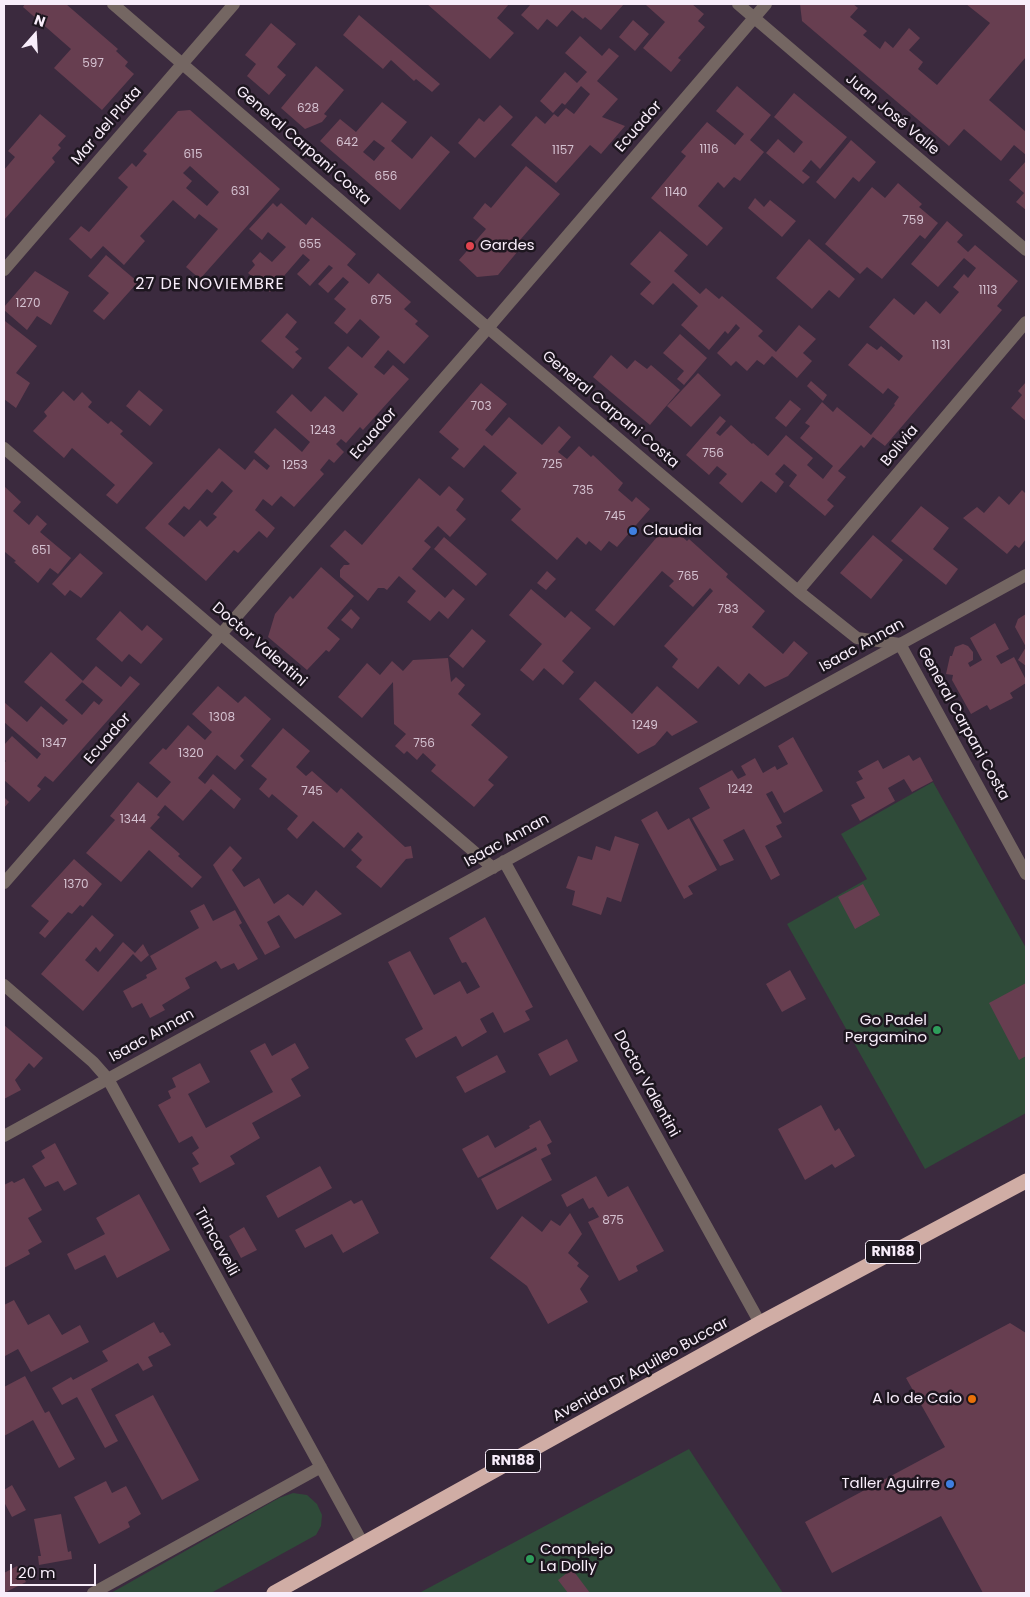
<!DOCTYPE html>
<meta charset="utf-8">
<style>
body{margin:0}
#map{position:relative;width:1030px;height:1597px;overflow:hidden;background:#3b2a3e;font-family:Poppins,sans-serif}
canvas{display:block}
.frame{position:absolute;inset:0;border:5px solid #f8edfa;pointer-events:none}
.north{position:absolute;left:10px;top:10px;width:50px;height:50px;-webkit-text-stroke:4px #1d161f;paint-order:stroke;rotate:19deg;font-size:14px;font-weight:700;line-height:20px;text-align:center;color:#f8edfa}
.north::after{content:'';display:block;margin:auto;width:18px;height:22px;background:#f8edfa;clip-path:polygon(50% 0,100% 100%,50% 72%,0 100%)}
.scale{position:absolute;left:10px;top:1564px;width:86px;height:22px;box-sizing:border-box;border:2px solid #f8edfa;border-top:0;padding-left:6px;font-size:15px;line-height:18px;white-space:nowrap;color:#f8edfa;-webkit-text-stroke:4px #1d161f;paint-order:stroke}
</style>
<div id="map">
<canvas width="1030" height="1597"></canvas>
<div class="frame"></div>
<div class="north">N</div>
<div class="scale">20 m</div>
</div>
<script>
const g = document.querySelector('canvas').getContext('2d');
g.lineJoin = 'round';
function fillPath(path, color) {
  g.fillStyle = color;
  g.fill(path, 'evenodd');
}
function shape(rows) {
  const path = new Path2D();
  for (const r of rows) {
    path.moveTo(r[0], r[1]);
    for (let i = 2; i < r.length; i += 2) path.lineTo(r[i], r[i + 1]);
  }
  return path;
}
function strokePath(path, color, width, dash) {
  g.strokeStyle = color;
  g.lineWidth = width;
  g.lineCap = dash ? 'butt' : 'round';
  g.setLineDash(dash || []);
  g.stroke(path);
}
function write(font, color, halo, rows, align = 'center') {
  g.font = font + ' Poppins,sans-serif';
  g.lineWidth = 5;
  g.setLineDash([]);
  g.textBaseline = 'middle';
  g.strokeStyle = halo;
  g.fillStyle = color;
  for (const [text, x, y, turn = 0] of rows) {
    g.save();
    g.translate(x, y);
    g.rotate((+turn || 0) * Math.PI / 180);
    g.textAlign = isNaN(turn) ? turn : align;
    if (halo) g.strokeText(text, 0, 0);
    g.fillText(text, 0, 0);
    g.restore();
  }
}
fillPath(shape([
 [933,782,1026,948,1026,1113,925,1169,787,924,867,879,841,834],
 [689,1449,783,1593,419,1593,545,1526],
 [293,1493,307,1495,317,1504,322,1515,321,1526,316,1535,211,1593,111,1593,279,1498]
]), '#2f4b39');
fillPath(shape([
 [25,4,66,4,118,49,116,51,128,62,125,66,134,74,102,110,54,68,71,49,23,7],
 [427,4,509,4,497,18,514,33,490,59],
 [531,4,624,4,601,30,585,17,583,19,572,10,557,27,547,19,538,30,521,15],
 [647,4,692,4,704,14,698,21,705,27,678,58,681,60,671,72,643,48,665,22,646,5],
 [800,4,853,4,858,8,850,17,867,31,863,35,880,49,885,41,893,48,909,28,920,38,909,50,923,62,918,69,937,85,990,23,966,4,1026,4,1026,57,989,100,1026,132,1026,155,1014,145,1001,161,964,129,949,146,802,21],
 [359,15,440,84,432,92,416,79,414,81,391,60,383,69,343,35],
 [633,20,649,34,635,51,619,37],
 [271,23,296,44,277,67,286,75,269,95,247,76,256,64,245,55],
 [580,36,602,56,609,48,619,56,597,81,618,99,602,117,625,126,601,154,590,145,556,183,511,145,536,116,545,124,554,114,558,117,566,108,574,114,590,94,581,86,565,105,562,103,553,113,540,101,565,72,577,83,587,72,565,53],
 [316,66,344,90,324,114,327,116,322,122,305,129,281,108],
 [737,86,771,115,750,140,764,152,740,181,734,177,724,188,718,182,698,206,723,228,707,246,651,198,686,156,681,152,707,122,735,145,744,134,716,111],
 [794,93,847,137,820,169,811,160,802,171,810,177,803,184,766,153,778,139,794,153,803,142,774,117],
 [382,102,407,122,391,141,412,159,431,136,450,152,400,210,320,141,340,119,356,132],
 [374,140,385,148,374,161,363,152],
 [500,105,513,117,475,158,458,143,479,118,484,122],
 [190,110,280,189,200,279,186,267,218,229,199,214,195,219,173,200,140,236,145,241,124,265,103,246,91,259,69,239,81,226,89,232,128,187,118,178,132,163,136,167,147,154,143,151,178,111],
 [190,166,219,192,207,206,186,188,192,181,183,173],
 [40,114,66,136,58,145,61,148,52,158,55,162,4,220,4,170,15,157,8,151],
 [851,140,876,162,859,182,853,177,835,199,816,182],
 [1026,161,1026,210,1016,202,1024,193,1009,180],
 [526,166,560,194,514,247,518,251,498,275,477,277,459,260,486,229,473,218,485,203,491,208],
 [898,183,922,204,919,207,938,223,925,239,920,235,882,279,867,267,860,274,825,244,872,187,885,198],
 [755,198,764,207,770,200,796,221,782,237,748,208],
 [273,203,277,207,281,203,306,225,312,217,356,254,347,265,369,284,378,273,411,302,404,309,418,321,415,324,429,336,404,364,388,350,374,367,384,375,393,365,409,379,363,430,360,427,346,443,341,439,336,444,344,452,334,463,329,459,320,470,324,474,294,507,281,496,272,506,263,499,255,510,275,528,267,538,259,531,238,553,234,550,206,581,145,528,219,448,245,470,254,459,267,470,270,466,254,452,275,428,302,452,310,442,276,412,292,394,311,412,325,396,343,412,358,394,328,368,348,346,362,358,380,337,360,319,347,334,334,323,346,309,334,299,349,282,343,277,328,293,318,284,333,268,329,265,310,286,297,274,310,260,303,254,270,292,248,273,255,265,252,261,260,252,272,262,286,247,268,232,262,240,249,229],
 [222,481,233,491,213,514,217,517,207,527,200,520,184,537,168,524,184,506,189,510,207,489,212,493],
 [947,221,963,235,957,242,968,252,975,245,1018,281,997,306,1002,310,885,446,873,437,864,448,861,445,838,471,846,477,827,500,834,506,825,516,789,486,797,475,784,464,775,474,784,482,776,493,761,481,742,503,719,483,727,474,717,466,709,475,686,455,720,416,726,421,716,433,720,436,731,425,752,444,753,443,768,456,786,435,813,458,807,465,823,479,833,466,800,438,810,426,805,423,822,402,833,412,837,407,871,435,895,405,894,404,899,397,888,388,883,394,848,365,867,343,877,350,881,346,899,361,903,356,869,327,894,298,914,315,926,301,940,314,959,292,953,287,964,274,968,278,976,268,964,258,938,287,911,264],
 [660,231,688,255,674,271,700,294,706,288,719,299,722,296,763,331,758,336,776,352,799,325,816,339,803,353,812,361,797,378,772,356,764,365,757,360,747,371,736,361,731,366,717,353,740,328,736,324,728,334,725,331,709,350,681,325,698,306,673,283,653,305,640,294,651,282,630,264],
 [809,239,855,279,839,298,829,290,812,309,776,278],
 [106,255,138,282,104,320,93,311,109,293,88,276],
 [35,271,69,292,51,325,37,316,27,330,4,310,4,307],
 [287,313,297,322,285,337,299,349,295,352,302,358,293,369,261,341],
 [5,321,37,346,16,373,30,383,16,408,4,399,4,323],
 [680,334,707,358,684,385,677,379,684,371,663,353],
 [611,355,627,369,635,360,647,369,651,365,680,390,650,425,593,377],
 [698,373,721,395,691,427,667,406],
 [811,381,827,395,823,401,807,386],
 [1026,382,1026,421,1011,408,1022,395,1018,391],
 [481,383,507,404,485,430,492,436,509,417,542,445,559,426,571,437,558,452,567,459,579,446,591,457,593,455,623,483,618,490,632,502,636,497,650,509,617,547,609,541,601,551,589,541,586,545,577,537,557,560,511,520,521,509,501,491,517,473,484,445,464,468,451,458,459,449,439,432],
 [139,390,163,410,150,426,126,406],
 [63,391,74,401,82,392,92,402,88,407,108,424,111,421,123,431,120,434,153,463,117,504,106,495,115,485,72,448,64,458,33,431,47,416,44,412],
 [790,400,801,409,786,427,775,418],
 [419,478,440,496,449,486,464,499,456,510,466,519,450,537,438,526,424,541,431,547,412,569,445,598,453,589,465,599,448,619,439,611,430,621,407,602,416,591,399,576,387,590,384,588,378,588,368,601,340,577,340,570,344,565,348,565,350,564,330,546,345,530,362,545],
 [4,486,21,502,13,511,29,525,37,515,47,524,40,532,71,558,58,574,50,568,38,583,14,562,16,561,5,552,4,553],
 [1022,490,1026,494,1026,539,1019,548,1015,545,1007,554,963,518,977,507,984,513,999,496,1009,505],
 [921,506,949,528,933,549,958,569,946,585,891,541],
 [668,524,687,541,689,539,728,574,726,577,765,611,752,627,783,654,794,641,808,653,788,676,765,687,749,673,739,685,718,666,698,689,672,667,678,659,664,646,713,591,710,588,693,607,669,586,674,581,662,571,614,626,595,610],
 [873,535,903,560,871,599,840,573],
 [444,537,487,574,476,586,434,549],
 [80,553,103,573,81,598,70,590,65,596,52,584],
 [321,567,354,596,327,628,340,639,329,652,326,650,307,670,268,637,275,614,290,596,293,599],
 [547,571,556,579,546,590,537,583],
 [531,589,565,618,571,611,591,628,562,661,574,672,563,685,544,668,533,681,520,670,542,644,509,615],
 [351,609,360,618,352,629,341,620],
 [120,611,142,631,147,625,163,639,141,664,129,654,122,662,96,639],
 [1026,614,1026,666,1018,660,1026,647,1015,627,1018,619],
 [995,623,1009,649,996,656,1001,664,1014,657,1026,680,1026,683,1010,693,1013,698,990,710,987,705,971,714,952,680,953,675,946,674,950,656,952,656,955,647,963,644,968,646,973,652,973,660,968,663,970,667,982,660,970,638],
 [472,629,486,641,463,668,449,656],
 [51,652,83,681,65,700,82,715,94,701,99,705,103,700,82,682,96,666,121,687,130,676,140,684,53,782,45,776,37,786,41,789,29,802,4,780,4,763,6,761,4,759,4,745,12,736,37,759,41,754,4,722,4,702,27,722,41,706,63,725,68,720,24,682],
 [448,658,451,682,456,677,465,685,458,694,481,714,471,725,508,757,488,780,494,785,474,807,431,771,436,765,423,753,417,760,407,751,404,754,395,746,406,734,394,724,393,682,362,718,338,697,367,663,380,675,392,661,403,671,413,660],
 [595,681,632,714,657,686,698,722,672,736,667,731,655,745,638,754,579,699],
 [218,686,238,703,245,696,271,719,240,756,244,760,235,770,217,755,198,778,205,784,213,774,241,799,234,809,211,789,183,821,165,805,157,815,160,817,150,828,180,854,178,856,202,877,192,888,149,850,121,882,86,853,115,820,110,816,138,782,157,798,171,782,149,763,163,748,166,750,188,725,205,740,212,732,192,714],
 [283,728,310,751,296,767,306,776,312,771,337,793,341,788,405,847,411,846,413,858,406,859,381,888,356,867,362,860,351,850,363,837,358,832,344,848,313,821,297,839,287,829,298,816,272,794,269,798,259,789,267,779,251,766],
 [793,737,823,791,784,813,772,791,766,794,782,823,776,826,782,837,765,846,780,875,771,880,744,829,723,840,734,860,720,866,692,818,710,808,699,788,732,770,738,779,746,775,741,766,755,758,763,773,775,766,777,770,788,764,778,746],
 [909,755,913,761,920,757,933,781,912,792,904,779,888,788,895,801,860,821,851,805,865,798,856,782,863,779,858,771,878,760,883,769],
 [4,797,9,802,4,808],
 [657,811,668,830,689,818,717,870,688,886,693,894,684,899,641,820],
 [615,836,639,844,621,902,607,897,601,915,572,905,575,891,566,888,578,856,592,860,596,846,610,851],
 [230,846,242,858,232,870,244,887,259,878,274,904,288,894,303,906,316,890,342,914,295,939,279,915,267,922,280,947,265,955,213,865],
 [74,859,102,884,83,907,80,905,72,914,68,912,45,938,39,933,49,921,31,906],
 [863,884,880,915,855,929,838,897],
 [204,904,213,921,235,910,242,923,239,925,258,959,238,970,234,963,221,969,216,961,185,978,190,988,162,1005,165,1010,150,1018,142,1003,132,1008,123,991,147,978,146,975,157,969,150,956,199,928,190,911],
 [92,915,114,935,100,952,96,947,85,960,98,972,123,942,135,953,143,944,149,955,141,962,133,954,83,1011,41,974],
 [485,917,533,1007,525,1011,530,1020,504,1033,493,1012,480,1019,487,1032,462,1047,456,1036,416,1058,405,1039,423,1029,388,962,410,951,434,995,460,981,467,994,480,987,466,962,462,963,449,938],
 [790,970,806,999,782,1012,766,984],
 [1026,983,1026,1056,1019,1060,989,1003],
 [4,1025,43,1058,34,1068,29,1063,15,1080,21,1090,4,1099],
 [567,1039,578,1061,550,1076,538,1054],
 [265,1043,272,1056,295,1043,309,1068,291,1079,301,1096,252,1123,260,1138,230,1156,235,1164,200,1183,192,1168,199,1164,192,1153,199,1148,192,1136,179,1143,158,1105,171,1098,168,1091,176,1087,172,1078,200,1063,210,1082,188,1094,206,1128,273,1092,250,1051],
 [497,1055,506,1072,465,1093,456,1077],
 [821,1105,835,1131,839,1128,855,1156,835,1168,832,1164,805,1180,778,1129],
 [540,1120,552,1142,547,1145,551,1154,541,1159,552,1180,497,1210,481,1179,537,1150,536,1147,478,1178,462,1149,488,1135,495,1148,530,1128,529,1126],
 [55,1143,77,1184,64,1191,58,1181,45,1187,32,1166,45,1158,41,1151],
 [320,1166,332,1188,278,1218,266,1196],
 [596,1176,608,1197,628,1186,664,1251,636,1266,638,1271,619,1281,588,1222,599,1217,593,1207,589,1209,583,1198,567,1207,561,1195],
 [24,1178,42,1210,28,1218,42,1242,28,1250,30,1254,4,1268,4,1185,12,1181,14,1183],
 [139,1194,170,1250,117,1278,105,1255,75,1270,67,1254,105,1234,96,1218],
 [351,1200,354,1204,362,1200,379,1233,343,1253,332,1234,305,1248,295,1230],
 [570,1213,582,1234,568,1253,579,1263,577,1266,589,1276,580,1289,588,1302,548,1324,527,1286,490,1258,522,1216,542,1232,551,1220,560,1226],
 [244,1227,257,1250,241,1258,229,1236],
 [14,1300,28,1325,49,1314,62,1335,80,1325,89,1342,31,1372,18,1349,5,1356,4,1354,4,1305],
 [154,1322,160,1333,163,1332,171,1345,148,1357,153,1366,143,1371,138,1363,91,1389,118,1441,105,1448,77,1397,62,1405,52,1388,71,1377,73,1380,108,1361,102,1351],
 [1010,1323,1026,1333,1026,1593,983,1593,941,1516,832,1573,805,1522,945,1447,906,1378],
 [25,1376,45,1413,49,1411,75,1459,59,1468,33,1420,4,1436,4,1387],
 [153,1395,199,1480,162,1500,115,1415],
 [106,1481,112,1493,126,1486,141,1514,128,1522,130,1527,99,1544,74,1497],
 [12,1485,26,1510,12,1517,4,1502,4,1490],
 [61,1514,68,1552,71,1551,72,1559,39,1565,38,1556,41,1556,34,1519],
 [17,1566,26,1582,4,1593,4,1573],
 [572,1569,590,1593,568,1593,558,1580]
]), '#673e50');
strokePath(shape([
 [113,4,488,328,798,591,857,638,900,644],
 [738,4,1026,250],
 [4,270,234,4],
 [4,448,493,868],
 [798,591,1026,322],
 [900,644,1026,874],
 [504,861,760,1323],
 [4,883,488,328,766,4],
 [4,985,93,1062,108,1079,363,1544],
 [4,1136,1026,575],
 [93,1593,321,1467]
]), '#746662', 12);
strokePath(shape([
 [274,1593,760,1323,1026,1181]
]), '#d0ada5', 15);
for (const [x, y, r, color] of [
 [470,246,5,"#e0444e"],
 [633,531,5,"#3f7fe0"],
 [937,1030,5,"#2e9e5b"],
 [972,1399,5,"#e8710a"],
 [950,1484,5,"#3f7fe0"],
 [530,1559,5,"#2e9e5b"]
]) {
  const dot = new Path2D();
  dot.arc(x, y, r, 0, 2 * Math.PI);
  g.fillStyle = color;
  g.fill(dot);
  strokePath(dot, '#1d161f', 2);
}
write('12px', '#d4c1d0', null, [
 ["597",93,64],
 ["628",308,109],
 ["642",347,143],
 ["1116",709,150],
 ["1157",563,151],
 ["615",193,155],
 ["656",386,177],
 ["631",240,192],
 ["1140",676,193],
 ["759",913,221],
 ["655",310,245],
 ["1113",988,291],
 ["675",381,301],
 ["1270",28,304],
 ["1131",941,346],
 ["703",481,407],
 ["1243",323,431],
 ["756",713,454],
 ["725",552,465],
 ["1253",295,466],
 ["735",583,491],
 ["745",615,517],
 ["651",41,551],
 ["765",688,577],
 ["783",728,610],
 ["1308",222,718],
 ["1249",645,726],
 ["1347",54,744],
 ["756",424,744],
 ["1320",191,754],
 ["1242",740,790],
 ["745",312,792],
 ["1344",133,820],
 ["1370",76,885],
 ["875",613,1221]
]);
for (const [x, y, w] of [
 [893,1252,55],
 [513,1461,55]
]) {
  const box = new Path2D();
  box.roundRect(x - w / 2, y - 11.5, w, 23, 4);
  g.fillStyle = '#1d161f';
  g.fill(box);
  strokePath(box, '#f8edfa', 1);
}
write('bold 14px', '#f8edfa', null, [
 ["RN188",893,1252],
 ["RN188",513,1461]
]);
write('15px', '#f8edfa', '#1d161f', [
 ["Juan José Valle",892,115,40],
 ["Mar del Plata",107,126,-49],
 ["Ecuador",639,127,-49],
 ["General Carpani Costa",303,146,41],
 ["General Carpani Costa",610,410,40],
 ["Ecuador",374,434,-49],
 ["Bolivia",900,446,-50],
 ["Doctor Valentini",259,645,41],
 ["Isaac Annan",862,646,-29],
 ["General Carpani Costa",963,724,61],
 ["Ecuador",108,739,-49],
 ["Isaac Annan",507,841,-29],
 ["Isaac Annan",152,1036,-29],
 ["Doctor Valentini",646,1084,61],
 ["Trincavelli",216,1242,61],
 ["Avenida Dr Aquileo Buccar",641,1370,-29]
]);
write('15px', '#f8edfa', '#1d161f', [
 ["Gardes",480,246],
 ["Claudia",643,531],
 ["Go Padel",927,1021,"right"],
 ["Pergamino",927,1038,"right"],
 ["A lo de Caio",962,1399,"right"],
 ["Taller Aguirre",940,1484,"right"],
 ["Complejo",540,1550],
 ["La Dolly",540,1567]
], 'left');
g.letterSpacing = '1px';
write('16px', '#f8edfa', '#1d161f', [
 ["27 DE NOVIEMBRE",210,285]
]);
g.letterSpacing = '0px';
</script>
